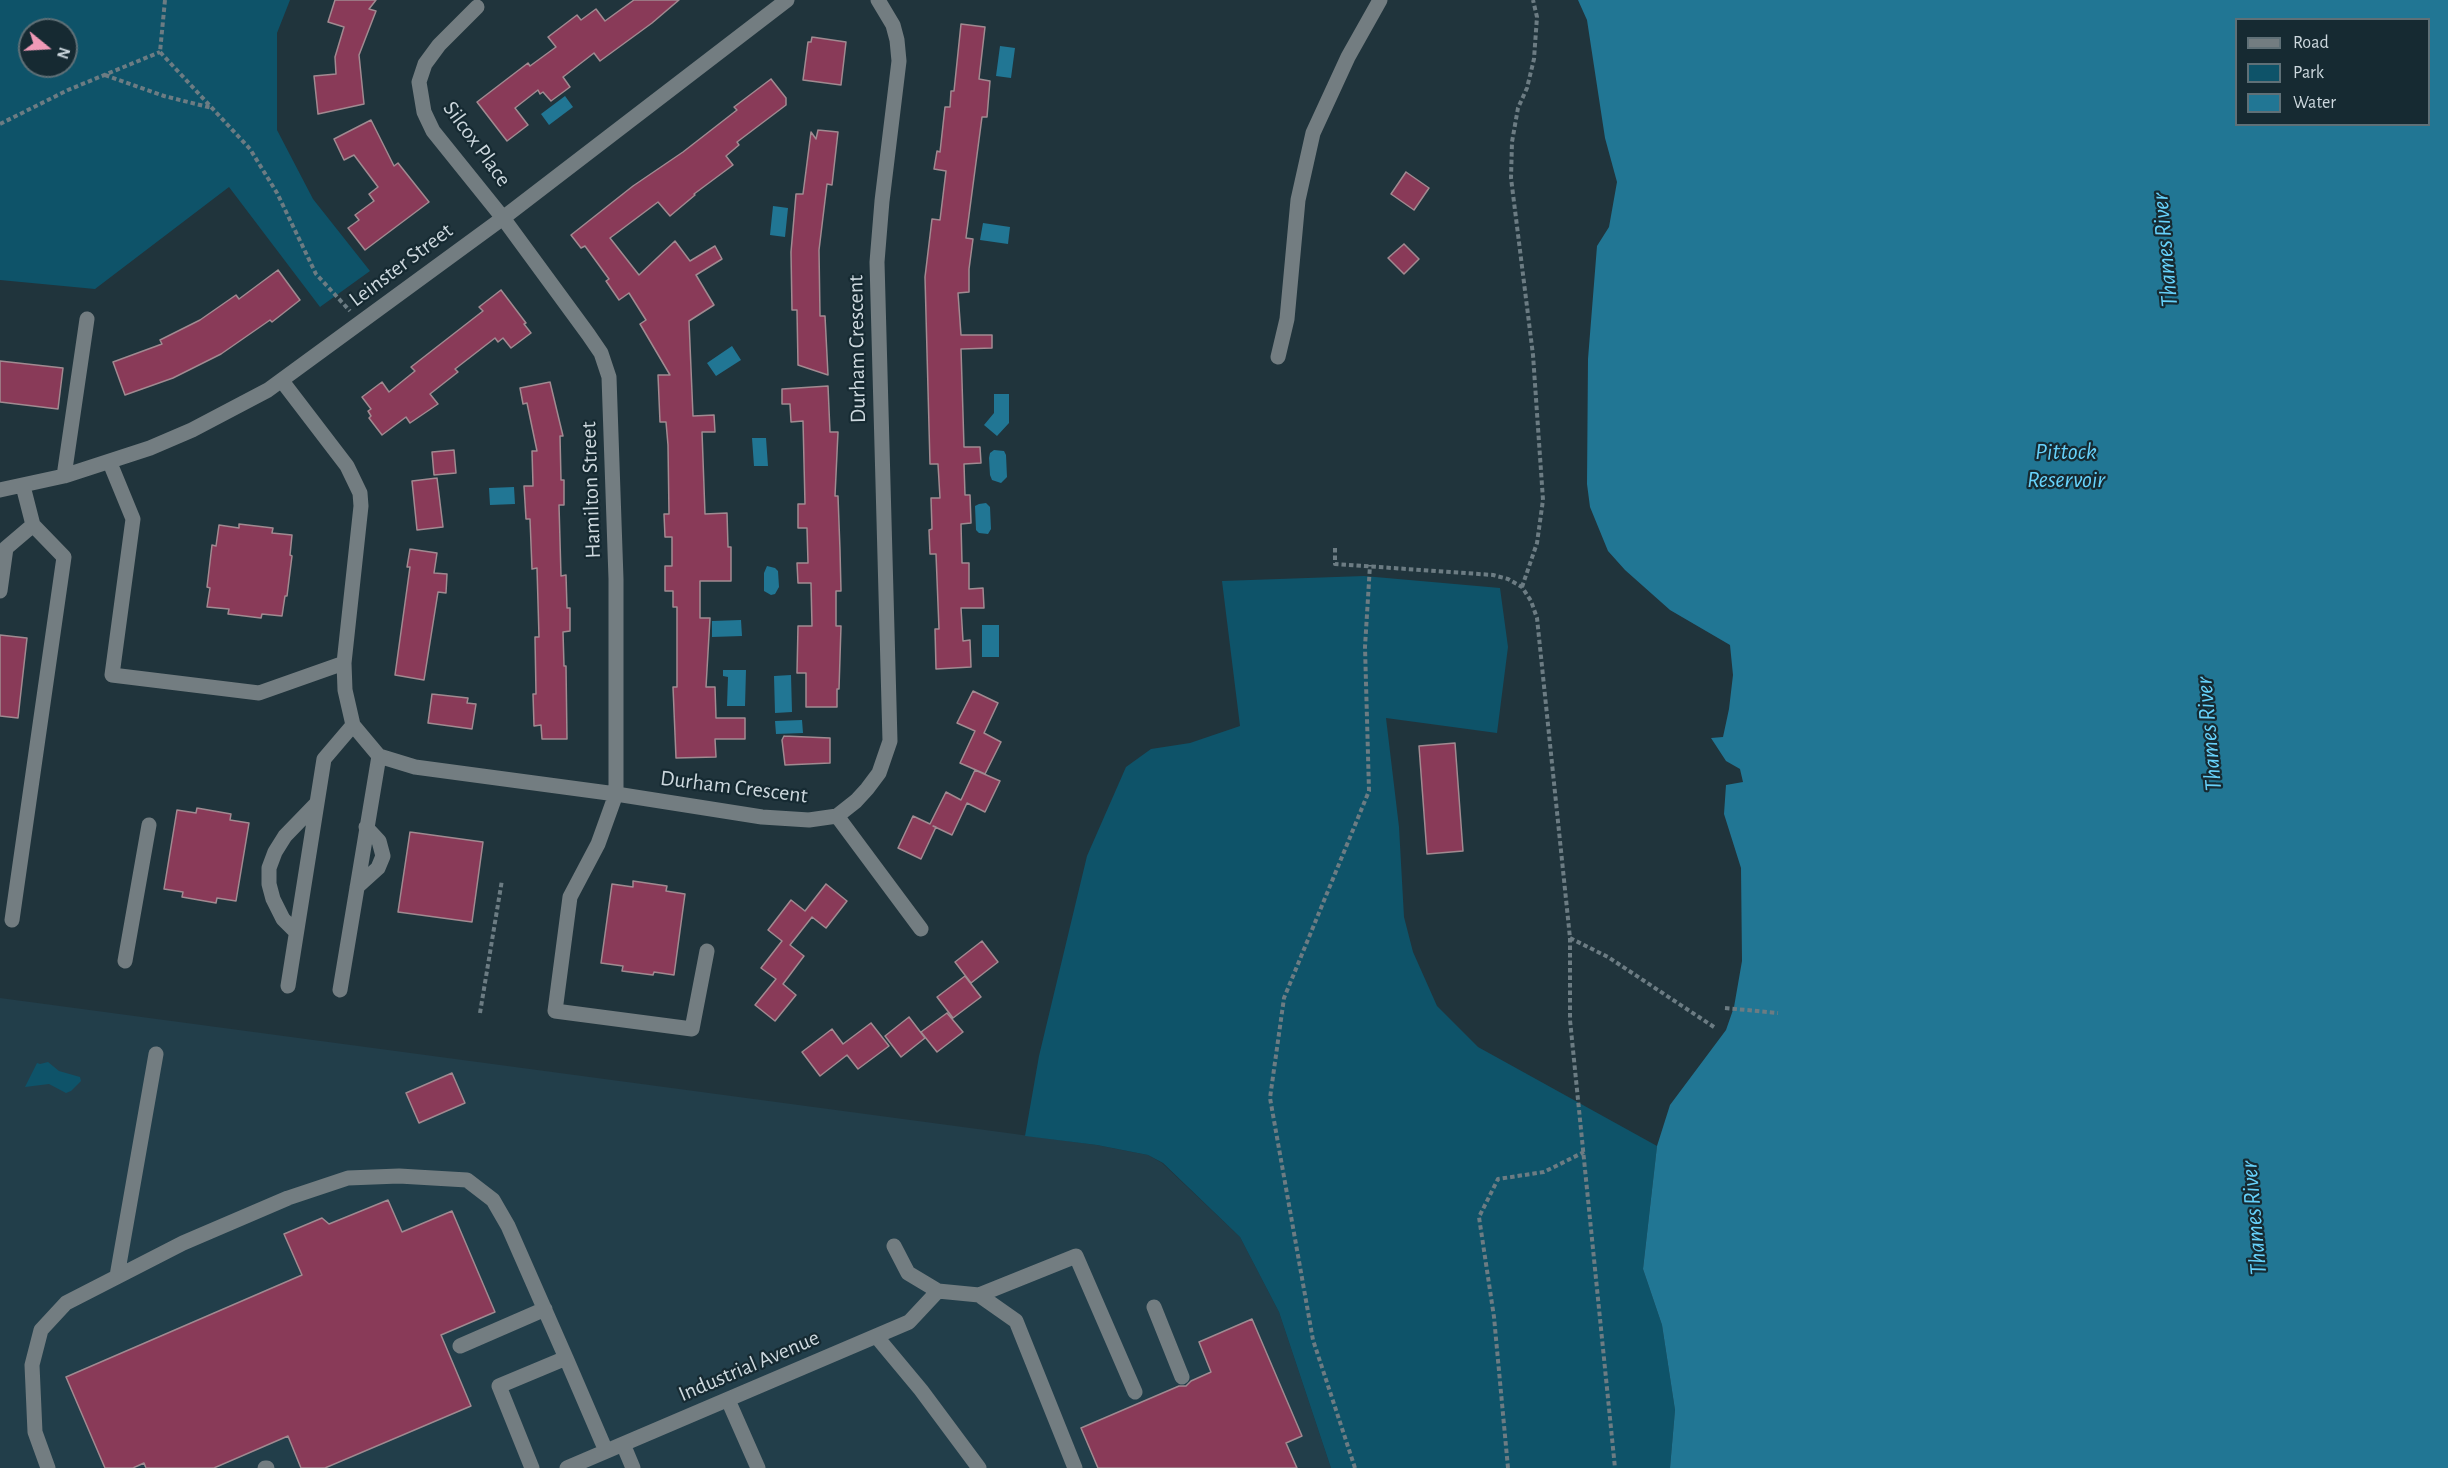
<!DOCTYPE html>
<style>
body{margin:0}
#map{position:relative;width:2448px;height:1468px;overflow:hidden;background:#20343c;font-family:"Alegreya Sans",sans-serif}
canvas{display:block}
.legend{position:absolute;left:2235px;top:18px;width:195px;height:108px;box-sizing:border-box;background:#162a32;border:2px solid #5f7077;margin:0;padding:8px 10px;list-style:none;font-size:18px;color:#cdd8de}
.legend li{display:flex;align-items:center;gap:12px;height:30px}
.legend b{width:30px;border:2px solid #5f7077}
.north{position:absolute;left:18px;top:18px;width:60px;height:60px;box-sizing:border-box;background:#162a32;border:2px solid #5f7077;border-radius:50%;rotate:108deg;font-size:16px;font-weight:700;line-height:24px;text-align:center;color:#cdd8de}
.north::after{content:'';display:block;margin:auto;width:21px;height:27px;background:#f09ab7;clip-path:polygon(50% 0,100% 100%,50% 72%,0 100%)}
</style>
<div id="map">
<canvas width="2448" height="1468"></canvas>
<ul class="legend">
<li><b style="height:8px;background:#737d81"></b>Road</li>
<li><b style="height:16px;background:#0e5369"></b>Park</li>
<li><b style="height:16px;background:#217694"></b>Water</li>
</ul>
<div class="north">N</div>
</div>
<script>
const g = document.querySelector('canvas').getContext('2d');
g.lineJoin = 'round';
function fillPath(path, color) {
  g.fillStyle = color;
  g.fill(path, 'evenodd');
}
function shape(rows) {
  const path = new Path2D();
  for (const r of rows) {
    path.moveTo(r[0], r[1]);
    for (let i = 2; i < r.length; i += 2) path.lineTo(r[i], r[i + 1]);
  }
  return path;
}
function strokePath(path, color, width, dash) {
  g.strokeStyle = color;
  g.lineWidth = width;
  g.lineCap = dash ? 'butt' : 'round';
  g.setLineDash(dash || []);
  g.stroke(path);
}
function write(font, color, halo, rows, align = 'center') {
  g.font = font + ' "Alegreya Sans",sans-serif';
  g.lineWidth = 4.5;
  g.setLineDash([]);
  g.textBaseline = 'middle';
  g.strokeStyle = halo;
  g.fillStyle = color;
  for (const [text, x, y, turn = 0] of rows) {
    g.save();
    g.translate(x, y);
    g.rotate((+turn || 0) * Math.PI / 180);
    g.textAlign = isNaN(turn) ? turn : align;
    if (halo) g.strokeText(text, 0, 0);
    g.fillText(text, 0, 0);
    g.restore();
  }
}
fillPath(shape([
 [0,998,1097,1145,1148,1155,1162,1163,1240,1237,1279,1312,1331,1468,0,1468]
]), '#223e4a');
fillPath(shape([
 [0,0,290,0,277,33,277,130,313,199,370,271,320,307,229,187,95,289,0,280],
 [30,30,66,30,66,66,30,66],
 [1364,576,1500,588,1508,647,1497,733,1386,718,1399,827,1404,917,1413,952,1437,1006,1478,1047,1657,1146,1643,1269,1662,1325,1675,1410,1670,1468,1331,1468,1279,1312,1240,1237,1163,1163,1148,1155,1097,1145,1025,1136,1039,1056,1087,856,1126,767,1151,749,1190,743,1240,726,1222,581],
 [48,1062,59,1071,80,1077,81,1081,71,1091,66,1093,49,1084,25,1087,37,1063,40,1064]
]), '#0e5369');
fillPath(shape([
 [1578,0,2448,0,2448,1468,1670,1468,1675,1410,1662,1325,1643,1269,1657,1146,1670,1105,1726,1030,1734,1007,1742,961,1741,868,1724,814,1726,785,1743,782,1740,769,1726,761,1711,738,1723,737,1729,709,1733,675,1730,645,1670,610,1625,570,1608,551,1590,507,1587,484,1588,359,1597,246,1609,227,1617,182,1605,138,1587,20],
 [2236,20,2428,20,2428,124,2236,124],
 [1000,46,1015,48,1011,78,996,76],
 [565,96,573,107,549,125,541,114],
 [773,206,788,208,785,237,770,235],
 [983,223,1010,227,1008,244,980,240],
 [732,346,741,360,716,376,707,363],
 [994,394,1009,394,1009,423,997,436,984,425,994,413],
 [752,438,766,438,768,466,754,466],
 [994,450,1004,451,1006,455,1007,477,1001,483,992,480,990,475,989,458,990,453],
 [514,487,515,504,490,505,489,488],
 [986,503,990,507,991,529,988,534,979,533,976,530,975,506,979,504],
 [767,566,775,568,778,571,779,587,775,594,771,595,764,591,764,573],
 [741,620,742,636,712,637,712,621],
 [982,625,999,625,999,657,982,657],
 [723,670,746,670,745,706,727,706,728,677,723,676],
 [791,675,792,712,775,713,774,676],
 [802,720,803,733,776,734,775,721]
]), '#217694');
const building = shape([
 [335,0,376,0,369,9,376,11,359,55,364,104,318,114,314,76,336,74,335,57,344,27,328,22,335,0],
 [634,0,679,0,652,23,600,61,594,53,563,77,570,87,551,101,543,92,540,94,538,90,515,108,528,125,507,141,477,102,528,63,530,66,556,47,548,37,577,15,581,20,596,9,605,21,634,0],
 [961,24,985,27,979,79,990,81,987,117,982,117,966,238,973,239,969,269,969,292,958,293,961,335,992,335,992,348,961,349,964,447,980,447,981,463,964,464,965,495,970,495,971,523,961,524,962,563,969,563,969,589,983,588,984,608,961,608,963,641,970,640,971,667,936,669,935,629,939,629,936,554,930,554,929,530,932,529,931,498,940,498,938,464,930,464,925,277,932,219,940,220,946,171,934,169,937,151,940,152,945,107,950,107,951,91,954,91,961,24],
 [812,37,846,42,841,85,803,80,808,42,811,42,812,37],
 [771,79,786,98,786,105,737,142,739,145,726,156,733,165,694,194,695,195,670,216,658,202,610,238,639,275,675,241,690,261,715,246,722,259,696,275,714,305,689,321,693,416,714,415,715,432,702,432,705,514,727,513,728,547,731,547,731,581,700,581,700,618,710,618,706,687,715,687,716,718,745,718,745,739,715,739,716,757,676,758,673,687,677,687,677,607,673,607,673,591,665,591,665,566,672,566,672,537,665,537,664,514,669,514,668,445,666,422,660,422,658,375,670,375,640,324,646,320,629,293,619,300,606,281,609,279,585,246,581,248,571,235,633,186,683,152,737,110,734,107,771,79],
 [371,120,394,166,398,163,429,202,365,250,348,228,359,220,355,215,374,201,369,194,378,187,354,155,344,160,334,139,371,120],
 [818,130,838,132,832,185,827,184,819,250,820,316,825,316,828,375,798,365,797,310,792,310,791,252,796,194,803,194,811,132,816,139,818,130],
 [1406,172,1429,188,1414,210,1391,194,1406,172],
 [1404,244,1419,259,1404,274,1388,258,1404,244],
 [278,270,300,300,272,322,270,320,221,354,173,378,125,395,113,362,162,344,160,340,200,320,236,295,239,299,278,270],
 [501,290,526,323,524,324,531,333,511,348,503,338,498,342,495,338,455,369,458,372,430,394,438,404,410,423,406,417,382,435,369,418,371,416,368,411,371,409,362,397,382,382,389,392,415,371,411,367,483,311,479,307,501,290],
 [0,361,63,368,58,409,0,402,0,361],
 [550,382,563,436,560,436,561,480,564,480,564,505,559,505,561,576,566,575,567,608,570,608,570,631,563,632,564,666,566,666,567,739,542,739,541,725,534,726,533,694,536,694,535,637,539,637,537,568,532,569,530,519,526,519,524,486,533,486,532,451,537,451,527,403,523,404,520,388,550,382],
 [828,386,830,432,838,432,835,496,838,496,840,550,841,591,836,591,836,626,841,626,839,689,837,689,837,707,806,707,806,673,797,673,798,626,812,626,811,583,798,583,797,563,808,563,807,528,798,528,798,504,805,504,803,421,791,422,790,404,782,404,782,389,828,386],
 [454,450,456,473,434,475,432,452,454,450],
 [437,478,443,527,417,530,412,481,437,478],
 [239,524,273,528,272,533,292,535,290,555,292,556,287,596,285,596,282,616,262,614,261,618,228,614,229,609,207,607,210,588,207,587,212,545,216,546,219,525,239,528,239,524],
 [410,549,437,553,434,573,447,574,446,593,438,592,424,680,395,675,410,567,407,567,410,549],
 [0,635,27,638,18,718,0,716,0,635],
 [973,691,998,703,984,733,1001,742,985,774,960,763,975,731,957,723,973,691],
 [432,694,468,698,467,703,476,704,472,729,428,723,432,694],
 [784,736,830,738,830,763,785,765,782,740,784,736],
 [1455,743,1463,851,1427,854,1419,746,1455,743],
 [975,770,1000,781,985,812,967,803,952,835,933,826,936,827,921,859,898,848,913,816,930,824,946,792,961,800,975,770],
 [197,808,231,814,230,820,249,823,236,901,217,898,216,903,182,897,183,892,164,889,177,810,196,813,197,808],
 [410,832,483,842,472,922,398,912,410,832],
 [633,881,667,886,666,891,685,894,674,975,654,972,653,975,622,971,623,966,601,963,612,884,633,887,633,881],
 [826,884,847,901,826,928,812,917,790,945,804,956,783,984,796,995,775,1021,755,1005,776,979,761,968,782,941,768,930,791,900,805,911,826,884],
 [982,941,998,962,971,983,955,962,982,941],
 [965,976,981,997,953,1018,937,997,965,976],
 [947,1013,963,1032,937,1052,921,1032,947,1013],
 [909,1017,925,1038,901,1057,885,1036,909,1017],
 [871,1023,889,1046,858,1069,847,1055,820,1076,802,1052,832,1029,843,1044,871,1023],
 [452,1073,465,1103,419,1123,406,1093,452,1073],
 [388,1200,402,1232,452,1211,495,1312,441,1335,471,1406,325,1468,301,1468,288,1436,214,1468,146,1468,144,1463,133,1468,105,1468,66,1377,302,1275,284,1234,322,1218,329,1224,388,1200],
 [1252,1319,1302,1436,1286,1443,1297,1468,1098,1468,1081,1428,1179,1386,1186,1386,1191,1381,1211,1372,1199,1342,1252,1319]
]);
fillPath(building, '#893a58');
strokePath(building, '#a18a91', 1.5);
strokePath(shape([
 [165,0,160,52,250,149,277,193,316,274,350,311],
 [105,75,164,96,212,108],
 [0,124,68,90,160,52],
 [1335,548,1335,564,1493,575,1508,579,1522,587,1531,601,1537,618,1570,938,1570,1020,1615,1468],
 [1522,587,1537,543,1543,500,1533,355,1511,178,1512,142,1518,108,1527,88,1534,59,1537,17,1533,0],
 [1570,938,1608,957,1714,1027],
 [1725,1008,1778,1013],
 [480,1013,502,880],
 [1355,1468,1313,1340,1270,1098,1284,998,1369,791,1365,647,1370,565],
 [1508,1468,1494,1317,1479,1217,1498,1179,1544,1172,1584,1152]
]), '#6c7c83', 4, [4.5, 3]);
strokePath(shape([
 [477,7,439,45,425,64,419,82,424,112,433,131,503,218,588,334,601,353,609,377,616,579,616,794,598,844,570,897,555,1011,692,1029,707,951],
 [1278,357,1287,319,1298,200,1313,133,1348,57,1380,0],
 [282,381,347,466,360,493,361,506,344,663,345,690,353,725,379,756,415,767,616,794,762,817,809,820,837,816,856,801,867,789,879,773,890,741,877,262,882,201,899,61,897,40,893,25,878,0],
 [110,463,133,519,112,675,259,693,344,663],
 [64,476,87,319],
 [0,490,64,476,150,448,192,430,268,390,503,218,787,0],
 [0,591,6,548,33,525,23,486],
 [837,816,921,929],
 [357,887,378,868,383,856,379,841,366,827],
 [12,920,64,557,33,525],
 [296,932,283,919,273,899,269,884,269,868,275,852,285,836,317,803],
 [125,961,149,825],
 [288,986,324,759,353,725],
 [340,990,379,756],
 [894,1246,908,1273,938,1291,979,1295,1076,1256,1135,1392],
 [117,1276,156,1054],
 [979,1295,1016,1321,1075,1468],
 [1154,1307,1182,1377],
 [876,1336,921,1390,979,1468],
 [460,1346,545,1309],
 [728,1400,758,1468],
 [623,1444,633,1468],
 [48,1468,35,1432,32,1365,41,1330,66,1303,183,1243,288,1198,348,1178,399,1176,467,1180,493,1200,508,1226,566,1358],
 [265,1468,267,1468],
 [532,1468,499,1386,566,1358,606,1451],
 [567,1468,909,1322,938,1291]
]), '#737d81', 15);
write('22px', '#cdd8de', '#162a32', [
 ["Silcox Place",477,144,54],
 ["Leinster Street",401,265,-37],
 ["Durham Crescent",857,349,-91],
 ["Hamilton Street",591,490,-92],
 ["Durham Crescent",734,787,7],
 ["Industrial Avenue",749,1366,-23]
]);
write('italic 24px', '#67d2fb', '#162a32', [
 ["Thames River",2165,250,-95],
 ["Pittock",2066,452],
 ["Reservoir",2066,480],
 ["Thames River",2209,734,-95],
 ["Thames River",2254,1218,-95]
]);
</script>
